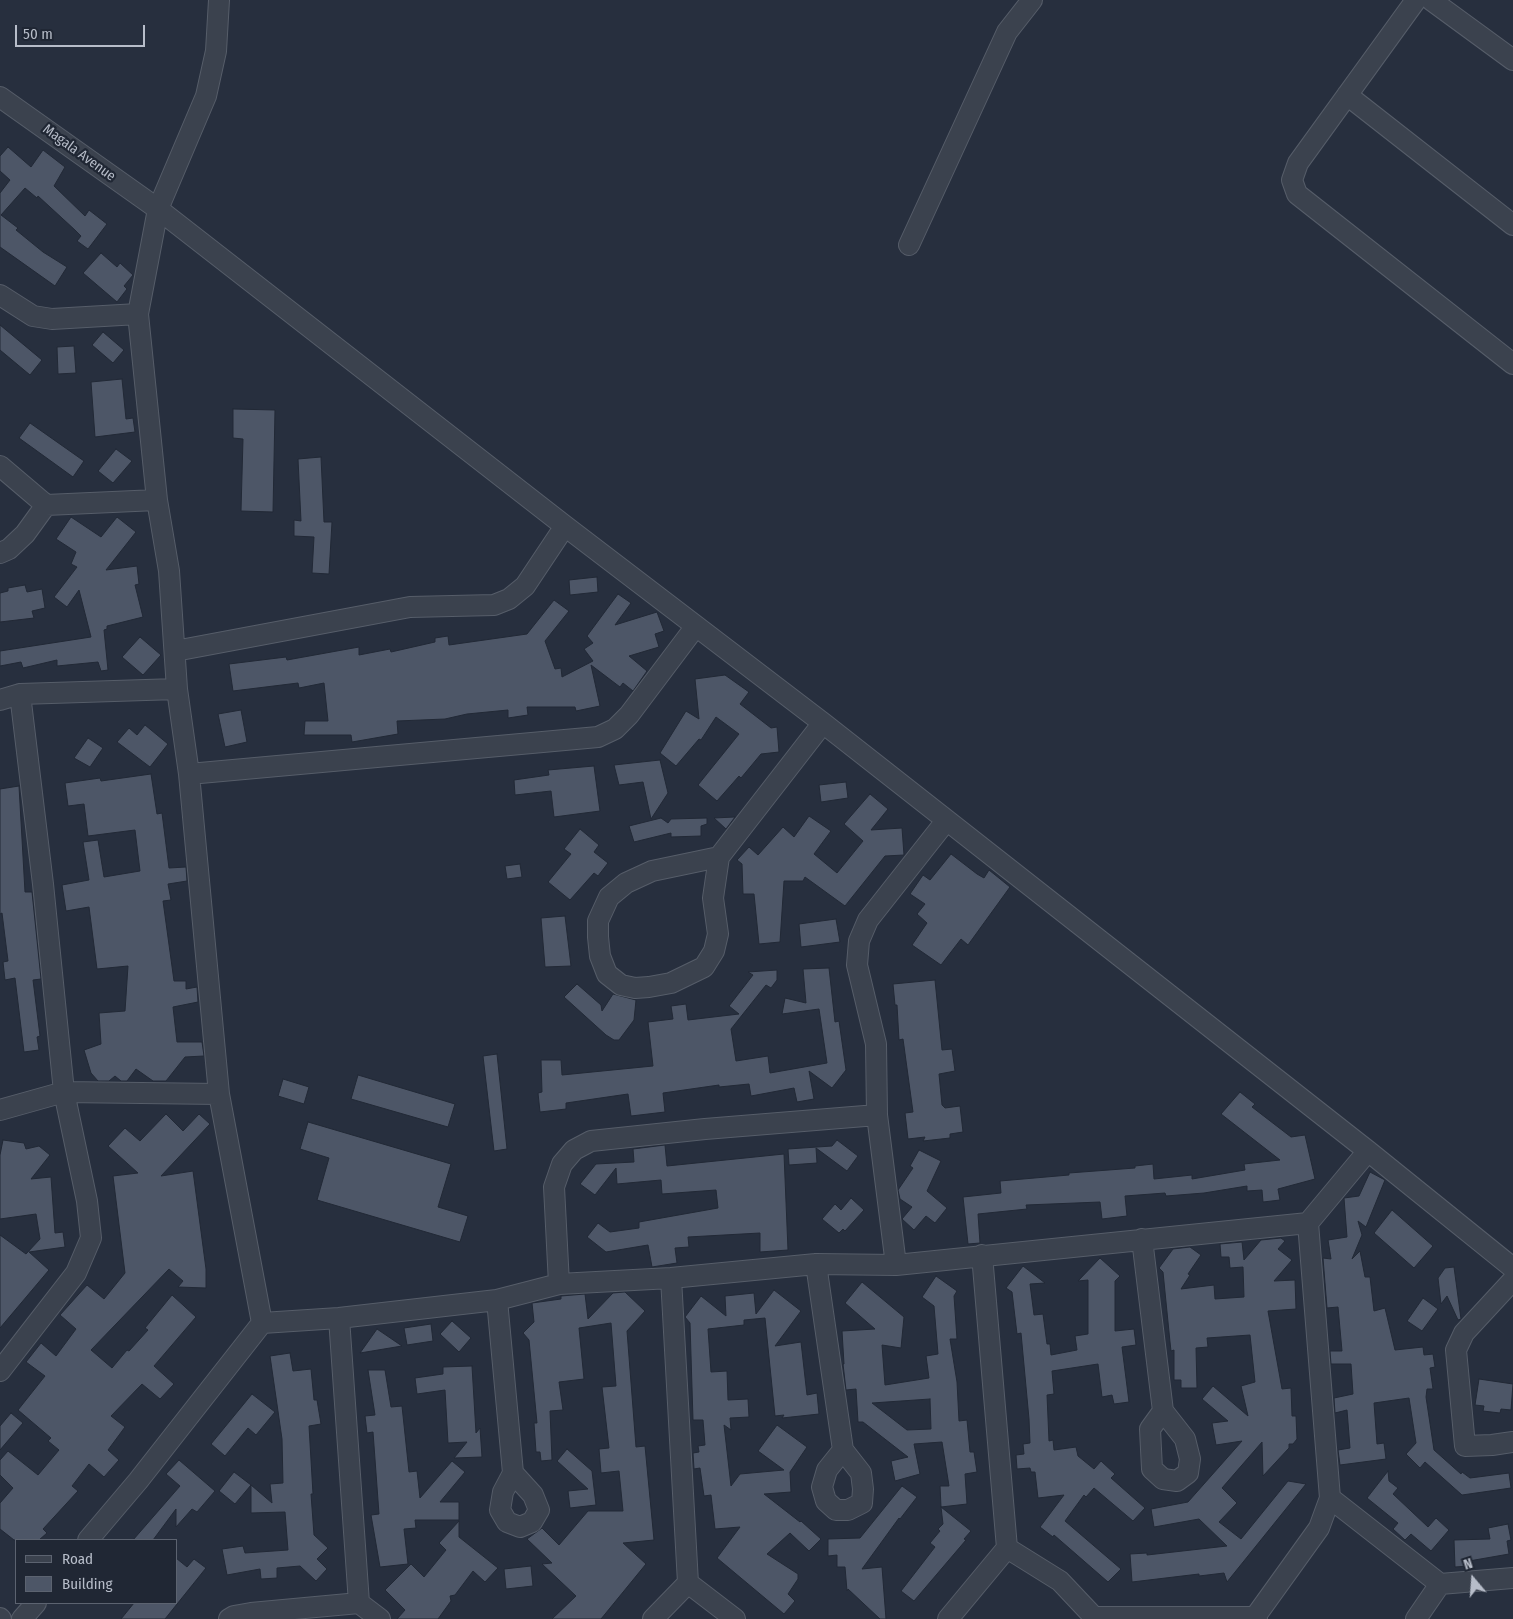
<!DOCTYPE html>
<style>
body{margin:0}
#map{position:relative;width:1513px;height:1619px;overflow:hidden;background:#272f3e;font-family:"Fira Sans Condensed",sans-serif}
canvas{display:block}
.legend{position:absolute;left:15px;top:1539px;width:162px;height:65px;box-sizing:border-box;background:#202734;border:1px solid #5c6370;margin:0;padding:6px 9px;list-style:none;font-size:15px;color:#b7bdc9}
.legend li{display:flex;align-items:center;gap:10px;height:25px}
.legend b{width:25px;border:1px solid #5c6370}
.north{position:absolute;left:1448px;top:1554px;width:50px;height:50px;-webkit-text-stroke:4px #202734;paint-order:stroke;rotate:342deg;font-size:14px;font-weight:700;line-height:20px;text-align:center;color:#b7bdc9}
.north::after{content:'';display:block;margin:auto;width:18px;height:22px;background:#b7bdc9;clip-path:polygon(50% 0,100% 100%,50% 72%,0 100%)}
.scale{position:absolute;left:15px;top:25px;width:130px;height:22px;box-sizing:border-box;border:2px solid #b7bdc9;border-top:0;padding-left:6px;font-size:15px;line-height:18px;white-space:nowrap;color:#b7bdc9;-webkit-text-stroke:4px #202734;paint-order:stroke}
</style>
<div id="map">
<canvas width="1513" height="1619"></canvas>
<ul class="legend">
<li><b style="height:6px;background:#3b424e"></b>Road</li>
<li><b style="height:14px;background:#4d5667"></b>Building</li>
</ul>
<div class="north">N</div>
<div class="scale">50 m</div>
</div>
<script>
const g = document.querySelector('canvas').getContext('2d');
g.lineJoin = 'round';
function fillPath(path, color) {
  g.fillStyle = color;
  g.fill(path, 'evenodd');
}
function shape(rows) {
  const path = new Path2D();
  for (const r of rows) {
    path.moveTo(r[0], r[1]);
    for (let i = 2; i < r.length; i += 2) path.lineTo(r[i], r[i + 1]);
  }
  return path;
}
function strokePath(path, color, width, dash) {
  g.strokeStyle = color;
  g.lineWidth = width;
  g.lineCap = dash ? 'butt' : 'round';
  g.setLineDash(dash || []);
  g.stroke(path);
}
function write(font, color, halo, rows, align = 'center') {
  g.font = font + ' "Fira Sans Condensed",sans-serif';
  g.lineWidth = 4.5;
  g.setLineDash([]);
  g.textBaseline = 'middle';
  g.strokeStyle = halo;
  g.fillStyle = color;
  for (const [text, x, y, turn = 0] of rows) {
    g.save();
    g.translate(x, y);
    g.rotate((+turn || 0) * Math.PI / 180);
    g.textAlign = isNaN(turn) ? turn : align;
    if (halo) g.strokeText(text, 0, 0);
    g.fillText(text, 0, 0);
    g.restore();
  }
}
const building = shape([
 [8,147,31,167,43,150,65,167,54,186,85,216,89,210,107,224,88,249,77,241,81,236,75,230,38,196,37,198,25,188,1,215,18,228,16,230,43,252,67,267,55,286,0,247,0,193,10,180,0,171,0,156,8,147],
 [101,253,117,267,120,263,133,275,124,286,127,289,117,302,83,273,101,253],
 [0,325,42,360,30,375,0,350,0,325],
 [103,332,124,350,113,363,92,345,103,332],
 [74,346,76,373,58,374,57,347,74,346],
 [122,379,126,419,133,418,135,432,95,437,91,382,122,379],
 [233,409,275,410,273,512,241,511,243,439,233,438,233,409],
 [30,423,84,461,73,477,19,438,30,423],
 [116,449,132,461,113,483,98,471,116,449],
 [321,457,324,522,332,522,329,574,312,573,314,537,294,536,294,520,301,521,298,459,321,457],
 [71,517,101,537,117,517,136,532,106,570,137,566,139,584,135,585,143,617,107,626,107,629,104,630,108,670,101,671,98,662,57,666,57,660,23,668,21,662,0,666,0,651,91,637,79,590,67,607,54,597,77,567,71,564,76,552,56,539,71,517],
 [597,577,598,592,570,595,569,580,597,577],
 [25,585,27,592,42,589,45,608,32,611,34,618,0,622,0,593,8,591,8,588,25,585],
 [618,594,631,603,615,625,657,612,664,631,655,634,659,647,629,656,647,671,633,691,623,683,620,687,591,665,600,706,576,711,575,707,527,707,528,715,508,718,508,710,467,714,445,719,397,721,398,734,352,742,351,735,304,735,305,721,328,721,324,683,299,688,298,683,233,691,229,664,286,657,287,660,359,647,359,655,390,649,391,652,435,642,435,638,448,636,449,645,527,634,554,600,569,611,545,641,555,669,561,668,562,677,593,661,584,649,593,643,587,636,618,594],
 [140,637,161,655,143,675,122,657,140,637],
 [725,675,749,692,740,704,771,728,777,727,779,752,761,754,741,778,739,776,717,801,698,785,739,734,716,717,701,740,699,739,676,766,660,753,686,711,699,719,695,679,725,675],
 [241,710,247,742,225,747,218,714,241,710],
 [145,725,168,744,150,767,117,742,129,728,137,735,145,725],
 [88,738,103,748,90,767,74,758,88,738],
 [660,760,668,793,651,819,643,782,619,785,614,765,660,760],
 [594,766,600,811,554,817,551,791,515,795,514,780,549,775,548,770,594,766],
 [151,774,157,814,162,813,169,868,186,867,187,881,168,884,171,900,163,901,174,981,186,981,186,989,197,987,198,1002,173,1007,177,1042,202,1042,204,1056,185,1057,166,1081,153,1081,136,1069,127,1081,121,1081,115,1076,109,1081,98,1081,91,1073,84,1050,101,1044,99,1013,125,1011,128,966,97,969,89,907,66,911,62,885,89,880,83,842,98,840,104,877,140,871,135,830,88,836,84,804,68,806,65,783,100,778,101,781,151,774],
 [846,782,848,798,821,802,819,785,846,782],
 [19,786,25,892,32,892,41,979,33,980,40,1036,37,1037,39,1050,24,1052,15,978,5,980,3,962,8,961,2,913,0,914,0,789,19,786],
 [870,794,888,809,871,830,902,828,904,855,885,856,845,906,805,877,803,881,784,881,780,942,759,944,754,894,743,894,742,864,737,860,749,847,758,855,783,827,794,837,809,816,831,831,814,854,837,873,863,841,844,824,870,794],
 [735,817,726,829,714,818,735,817],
 [661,818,668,823,671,819,707,818,707,824,701,826,701,836,671,837,671,833,634,842,629,826,661,818],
 [580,829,599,845,594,852,608,863,598,876,594,873,570,900,548,882,571,854,564,849,580,829],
 [951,854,977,874,984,878,989,870,1010,887,968,945,961,939,941,965,912,945,927,923,917,914,925,904,910,894,923,875,930,880,951,854],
 [520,864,522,877,507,879,505,866,520,864],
 [565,916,571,966,545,967,541,918,565,916],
 [836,919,840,942,801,947,799,924,836,919],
 [829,968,835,1022,839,1021,846,1070,832,1088,809,1071,814,1099,797,1102,794,1088,751,1096,749,1084,719,1087,719,1085,663,1093,665,1112,631,1116,628,1094,566,1103,566,1109,540,1112,538,1093,542,1092,541,1060,561,1060,562,1075,653,1066,648,1022,673,1019,671,1006,686,1004,688,1020,739,1014,729,1006,753,975,748,972,777,970,777,980,771,988,766,985,731,1029,736,1061,768,1056,770,1073,827,1063,819,1009,782,1014,785,998,806,1003,803,969,829,968],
 [935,980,942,1050,952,1049,955,1071,939,1074,942,1105,945,1108,960,1106,963,1132,950,1134,950,1138,923,1141,925,1137,908,1139,905,1113,913,1112,903,1039,899,1040,897,1005,895,1005,893,984,935,980],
 [577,984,601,1005,602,1011,613,994,636,1000,634,1020,619,1040,614,1040,606,1035,564,997,577,984],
 [497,1054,507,1149,494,1151,483,1056,497,1054],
 [358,1075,455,1104,448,1127,351,1099,358,1075],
 [283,1079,309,1087,304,1104,278,1096,283,1079],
 [1240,1092,1255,1104,1252,1107,1291,1137,1305,1135,1315,1179,1278,1189,1280,1200,1263,1202,1262,1190,1247,1191,1247,1186,1204,1193,1166,1196,1165,1193,1125,1196,1127,1216,1102,1219,1100,1202,1026,1205,1027,1209,978,1214,980,1243,968,1244,963,1197,1001,1193,1000,1181,1069,1175,1069,1173,1135,1168,1135,1166,1153,1164,1154,1179,1192,1175,1192,1179,1245,1170,1244,1164,1280,1160,1221,1114,1240,1092],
 [166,1114,183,1131,199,1114,210,1124,161,1176,193,1171,206,1269,206,1288,178,1287,183,1281,169,1269,91,1350,112,1368,127,1350,129,1351,148,1330,145,1328,172,1295,196,1317,154,1366,174,1384,160,1399,142,1384,111,1416,125,1427,108,1450,119,1460,104,1477,89,1464,72,1486,78,1491,43,1529,47,1533,39,1540,14,1540,0,1529,0,1503,13,1488,0,1475,0,1460,8,1451,38,1475,59,1450,48,1441,51,1438,18,1410,45,1376,26,1362,41,1343,56,1356,76,1329,60,1315,87,1285,104,1299,125,1273,113,1176,138,1173,108,1146,125,1128,140,1141,166,1114],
 [308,1122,451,1164,438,1207,468,1216,460,1242,317,1200,329,1158,300,1149,308,1122],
 [3,1140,24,1143,26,1149,39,1146,50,1155,31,1179,51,1177,55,1233,63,1232,65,1247,29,1252,49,1270,0,1328,0,1235,26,1254,40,1239,36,1214,0,1219,0,1155,3,1140],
 [837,1140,858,1156,847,1171,816,1148,817,1163,789,1165,788,1149,832,1146,837,1140],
 [665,1145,667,1166,784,1154,788,1250,760,1252,760,1233,688,1237,689,1247,675,1248,677,1263,652,1267,648,1245,606,1252,587,1237,598,1223,610,1232,639,1228,639,1222,718,1208,716,1190,662,1194,661,1180,617,1184,616,1168,595,1195,580,1184,596,1164,634,1162,633,1149,665,1145],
 [919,1150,941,1161,927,1191,947,1208,935,1223,926,1216,914,1230,902,1219,912,1207,900,1199,898,1190,913,1168,910,1166,919,1150],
 [1370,1172,1385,1180,1366,1227,1358,1221,1362,1235,1352,1259,1360,1251,1365,1277,1370,1277,1374,1311,1385,1308,1395,1350,1423,1347,1424,1355,1433,1354,1435,1367,1430,1368,1433,1389,1427,1389,1426,1397,1434,1450,1461,1474,1462,1472,1470,1478,1509,1473,1511,1488,1462,1495,1425,1462,1420,1468,1406,1454,1416,1443,1409,1398,1374,1403,1377,1444,1384,1443,1386,1459,1340,1465,1338,1450,1350,1448,1347,1410,1335,1413,1334,1398,1353,1394,1351,1364,1331,1364,1330,1351,1342,1351,1338,1307,1327,1308,1323,1258,1331,1259,1328,1240,1347,1237,1344,1198,1359,1196,1370,1172],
 [851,1198,864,1210,845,1231,843,1229,839,1233,822,1219,835,1204,841,1210,851,1198],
 [1392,1210,1433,1246,1414,1268,1374,1233,1392,1210],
 [1281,1238,1285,1241,1278,1249,1292,1260,1274,1281,1295,1280,1296,1309,1268,1311,1282,1389,1291,1388,1292,1416,1296,1416,1297,1439,1293,1444,1289,1444,1289,1448,1263,1476,1262,1442,1222,1488,1237,1503,1219,1522,1241,1539,1288,1481,1306,1484,1227,1582,1224,1573,1199,1576,1199,1574,1132,1582,1130,1554,1147,1553,1147,1555,1227,1546,1199,1519,1154,1527,1151,1509,1188,1502,1242,1441,1216,1445,1212,1423,1228,1421,1202,1399,1213,1386,1248,1416,1241,1386,1255,1382,1250,1335,1207,1338,1208,1347,1196,1348,1197,1388,1181,1388,1181,1380,1174,1380,1174,1350,1171,1351,1170,1342,1163,1272,1159,1268,1173,1249,1190,1247,1201,1255,1188,1274,1190,1275,1181,1289,1214,1285,1215,1299,1244,1297,1243,1267,1230,1268,1229,1257,1221,1257,1220,1244,1242,1242,1244,1260,1261,1240,1281,1238],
 [1100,1258,1120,1276,1115,1281,1115,1331,1134,1329,1136,1345,1122,1347,1129,1402,1114,1404,1112,1395,1102,1397,1098,1364,1052,1371,1054,1394,1047,1395,1049,1441,1053,1440,1054,1450,1076,1447,1078,1456,1094,1469,1101,1461,1115,1474,1111,1478,1145,1508,1133,1521,1094,1488,1086,1497,1084,1495,1065,1521,1121,1569,1108,1582,1054,1535,1053,1537,1040,1527,1064,1495,1038,1498,1035,1472,1031,1472,1030,1468,1017,1469,1016,1455,1024,1454,1023,1444,1030,1443,1029,1419,1021,1333,1017,1334,1012,1292,1006,1288,1023,1266,1045,1283,1030,1284,1034,1315,1043,1314,1047,1344,1050,1344,1051,1355,1077,1350,1075,1336,1088,1334,1088,1280,1078,1281,1100,1258],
 [1454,1267,1461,1319,1458,1320,1447,1296,1441,1304,1438,1278,1445,1268,1454,1267],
 [936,1276,957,1291,954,1296,957,1339,950,1339,957,1382,959,1421,967,1420,970,1452,974,1452,977,1472,965,1474,967,1504,941,1507,940,1486,949,1486,942,1442,914,1444,920,1474,895,1481,891,1461,908,1457,863,1422,858,1422,856,1389,846,1390,843,1364,844,1364,842,1331,875,1329,845,1303,862,1282,904,1317,901,1348,882,1345,885,1385,929,1378,926,1356,938,1354,934,1306,922,1297,936,1276],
 [930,1399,931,1429,907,1430,872,1403,930,1399],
 [774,1290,801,1311,775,1346,801,1342,807,1395,817,1393,819,1414,782,1418,784,1415,775,1416,765,1318,744,1320,744,1325,708,1329,711,1372,727,1371,728,1400,748,1399,749,1417,730,1418,731,1430,724,1425,731,1486,740,1474,784,1470,758,1451,777,1425,807,1447,790,1472,791,1492,764,1494,800,1522,801,1521,821,1539,809,1551,790,1533,767,1554,798,1574,798,1579,788,1594,795,1601,784,1614,717,1558,740,1527,715,1529,711,1495,704,1496,700,1468,694,1469,693,1453,699,1452,698,1446,705,1445,703,1420,693,1420,690,1323,685,1317,701,1296,726,1316,725,1296,754,1293,756,1314,774,1290],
 [625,1292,645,1311,627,1331,636,1447,645,1446,654,1540,623,1543,646,1564,601,1619,552,1619,576,1596,542,1564,552,1563,527,1539,542,1528,559,1545,588,1511,623,1511,619,1471,601,1473,599,1449,609,1448,602,1387,616,1386,611,1323,579,1328,584,1379,559,1382,563,1410,550,1411,552,1460,541,1461,540,1452,536,1452,534,1423,537,1423,529,1340,523,1333,534,1322,532,1303,561,1299,561,1296,585,1294,588,1319,613,1293,625,1292],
 [1423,1298,1438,1309,1422,1331,1407,1321,1423,1298],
 [452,1321,471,1338,459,1352,440,1334,452,1321],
 [431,1324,433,1341,407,1345,404,1328,431,1324],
 [377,1329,402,1346,360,1353,377,1329],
 [290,1353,293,1371,311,1369,314,1400,317,1400,321,1424,309,1426,313,1494,311,1494,314,1535,328,1548,317,1559,327,1569,316,1581,300,1566,277,1568,277,1578,261,1579,260,1569,227,1575,222,1549,243,1546,245,1553,288,1550,285,1512,251,1513,251,1485,272,1503,270,1484,283,1483,282,1439,270,1356,290,1353],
 [472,1366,476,1433,480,1428,482,1457,454,1458,467,1442,448,1443,445,1390,417,1394,415,1378,443,1374,443,1367,472,1366],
 [368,1370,385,1370,391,1407,402,1406,409,1472,417,1471,420,1498,452,1461,465,1472,440,1502,459,1502,459,1520,415,1520,416,1528,404,1529,408,1564,380,1567,371,1515,379,1514,373,1432,367,1433,365,1416,375,1415,368,1370],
 [1479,1379,1513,1384,1511,1410,1501,1409,1500,1413,1483,1411,1484,1406,1475,1405,1479,1379],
 [252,1394,275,1412,256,1435,248,1428,225,1456,211,1444,252,1394],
 [11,1413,23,1423,0,1450,0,1426,11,1413],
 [567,1449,592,1471,596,1505,570,1508,568,1491,588,1489,557,1461,567,1449],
 [179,1460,215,1491,197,1512,192,1509,176,1527,176,1509,153,1540,133,1540,180,1486,166,1474,179,1460],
 [1388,1471,1389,1481,1398,1488,1393,1494,1428,1527,1436,1518,1449,1530,1431,1551,1411,1534,1405,1540,1393,1529,1398,1523,1367,1498,1388,1471],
 [234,1472,251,1485,235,1504,219,1491,234,1472],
 [902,1486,917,1497,900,1519,899,1518,862,1569,882,1567,886,1619,880,1619,848,1589,847,1591,845,1567,837,1567,837,1555,828,1556,828,1539,860,1538,902,1486],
 [941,1507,971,1531,964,1539,966,1540,914,1601,901,1591,935,1547,930,1543,940,1531,938,1529,943,1524,941,1507],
 [459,1521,459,1537,498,1568,485,1582,473,1571,455,1595,450,1596,451,1601,438,1619,397,1619,405,1610,385,1590,411,1564,424,1577,446,1550,439,1543,459,1521],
 [1508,1524,1511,1540,1507,1541,1509,1554,1469,1561,1469,1566,1455,1567,1454,1540,1490,1539,1488,1528,1508,1524],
 [176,1558,187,1567,194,1559,206,1568,165,1619,121,1619,134,1603,176,1603,176,1558],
 [531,1566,533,1586,506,1589,504,1569,531,1566]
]);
fillPath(building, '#4d5667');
strokePath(building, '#222936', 1);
const minor = shape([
 [219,0,216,51,206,96,158,209,138,314,157,500,169,571,177,689,189,774,219,1094,262,1323],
 [1416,0,1298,163,1292,180,1297,194,1513,364],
 [1431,0,1513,60],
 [1347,95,1513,225],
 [0,97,158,209,565,526,823,723,1368,1151,1513,1268],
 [909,245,1007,32,1032,0],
 [0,295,33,316,52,319,138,314],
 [0,466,46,505,157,500],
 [0,553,9,549,25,534,46,505],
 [175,651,410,607,494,605,509,599,525,586,565,526],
 [0,700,20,694,177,689],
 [189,774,598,737,615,729,629,715,696,626],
 [719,857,652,871,626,883,609,897,598,921,598,937,600,956,607,974,621,985,635,988,649,987,671,983,704,967,714,951,718,934,713,898,719,857,823,723],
 [0,1110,64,1092,219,1094],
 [1142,1239,1163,1411,1185,1439,1190,1459,1188,1473,1177,1481,1163,1479,1152,1469,1150,1429,1163,1411],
 [816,1264,843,1450,861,1473,863,1489,862,1503,848,1510,836,1510,826,1501,822,1487,827,1470,843,1450],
 [896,1265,877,1115,876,1044,857,965,859,941,868,920,946,821],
 [1513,1280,1464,1333,1456,1350,1465,1446,1492,1445,1513,1442],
 [559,1284,554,1187,562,1164,574,1150,591,1141,705,1129,877,1115],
 [497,1300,513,1473,503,1492,500,1510,507,1522,520,1527,532,1522,539,1510,533,1495,513,1473],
 [339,1318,359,1603],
 [0,1371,76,1273,91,1238,87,1201,64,1092,43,884,20,694],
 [1330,1498,1440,1584,1513,1578],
 [88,1540,138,1481,262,1323,339,1318,497,1300,559,1284,671,1278,816,1264,896,1265,1308,1223,1368,1151],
 [1007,1548,1060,1581,1094,1617,1255,1617,1257,1619],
 [688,1583,735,1619],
 [1255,1617,1319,1528,1330,1498,1308,1223],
 [0,1618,1,1619],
 [22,1619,36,1603],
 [229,1619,234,1616,251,1613,359,1603,380,1619],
 [653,1619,688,1583,671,1278],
 [948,1619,1007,1548,982,1255],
 [1416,1619,1440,1584]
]);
strokePath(minor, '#565d69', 22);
strokePath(minor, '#3b424e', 20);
write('14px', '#b7bdc9', '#202734', [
 ["Magala Avenue",79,153,36]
]);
</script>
